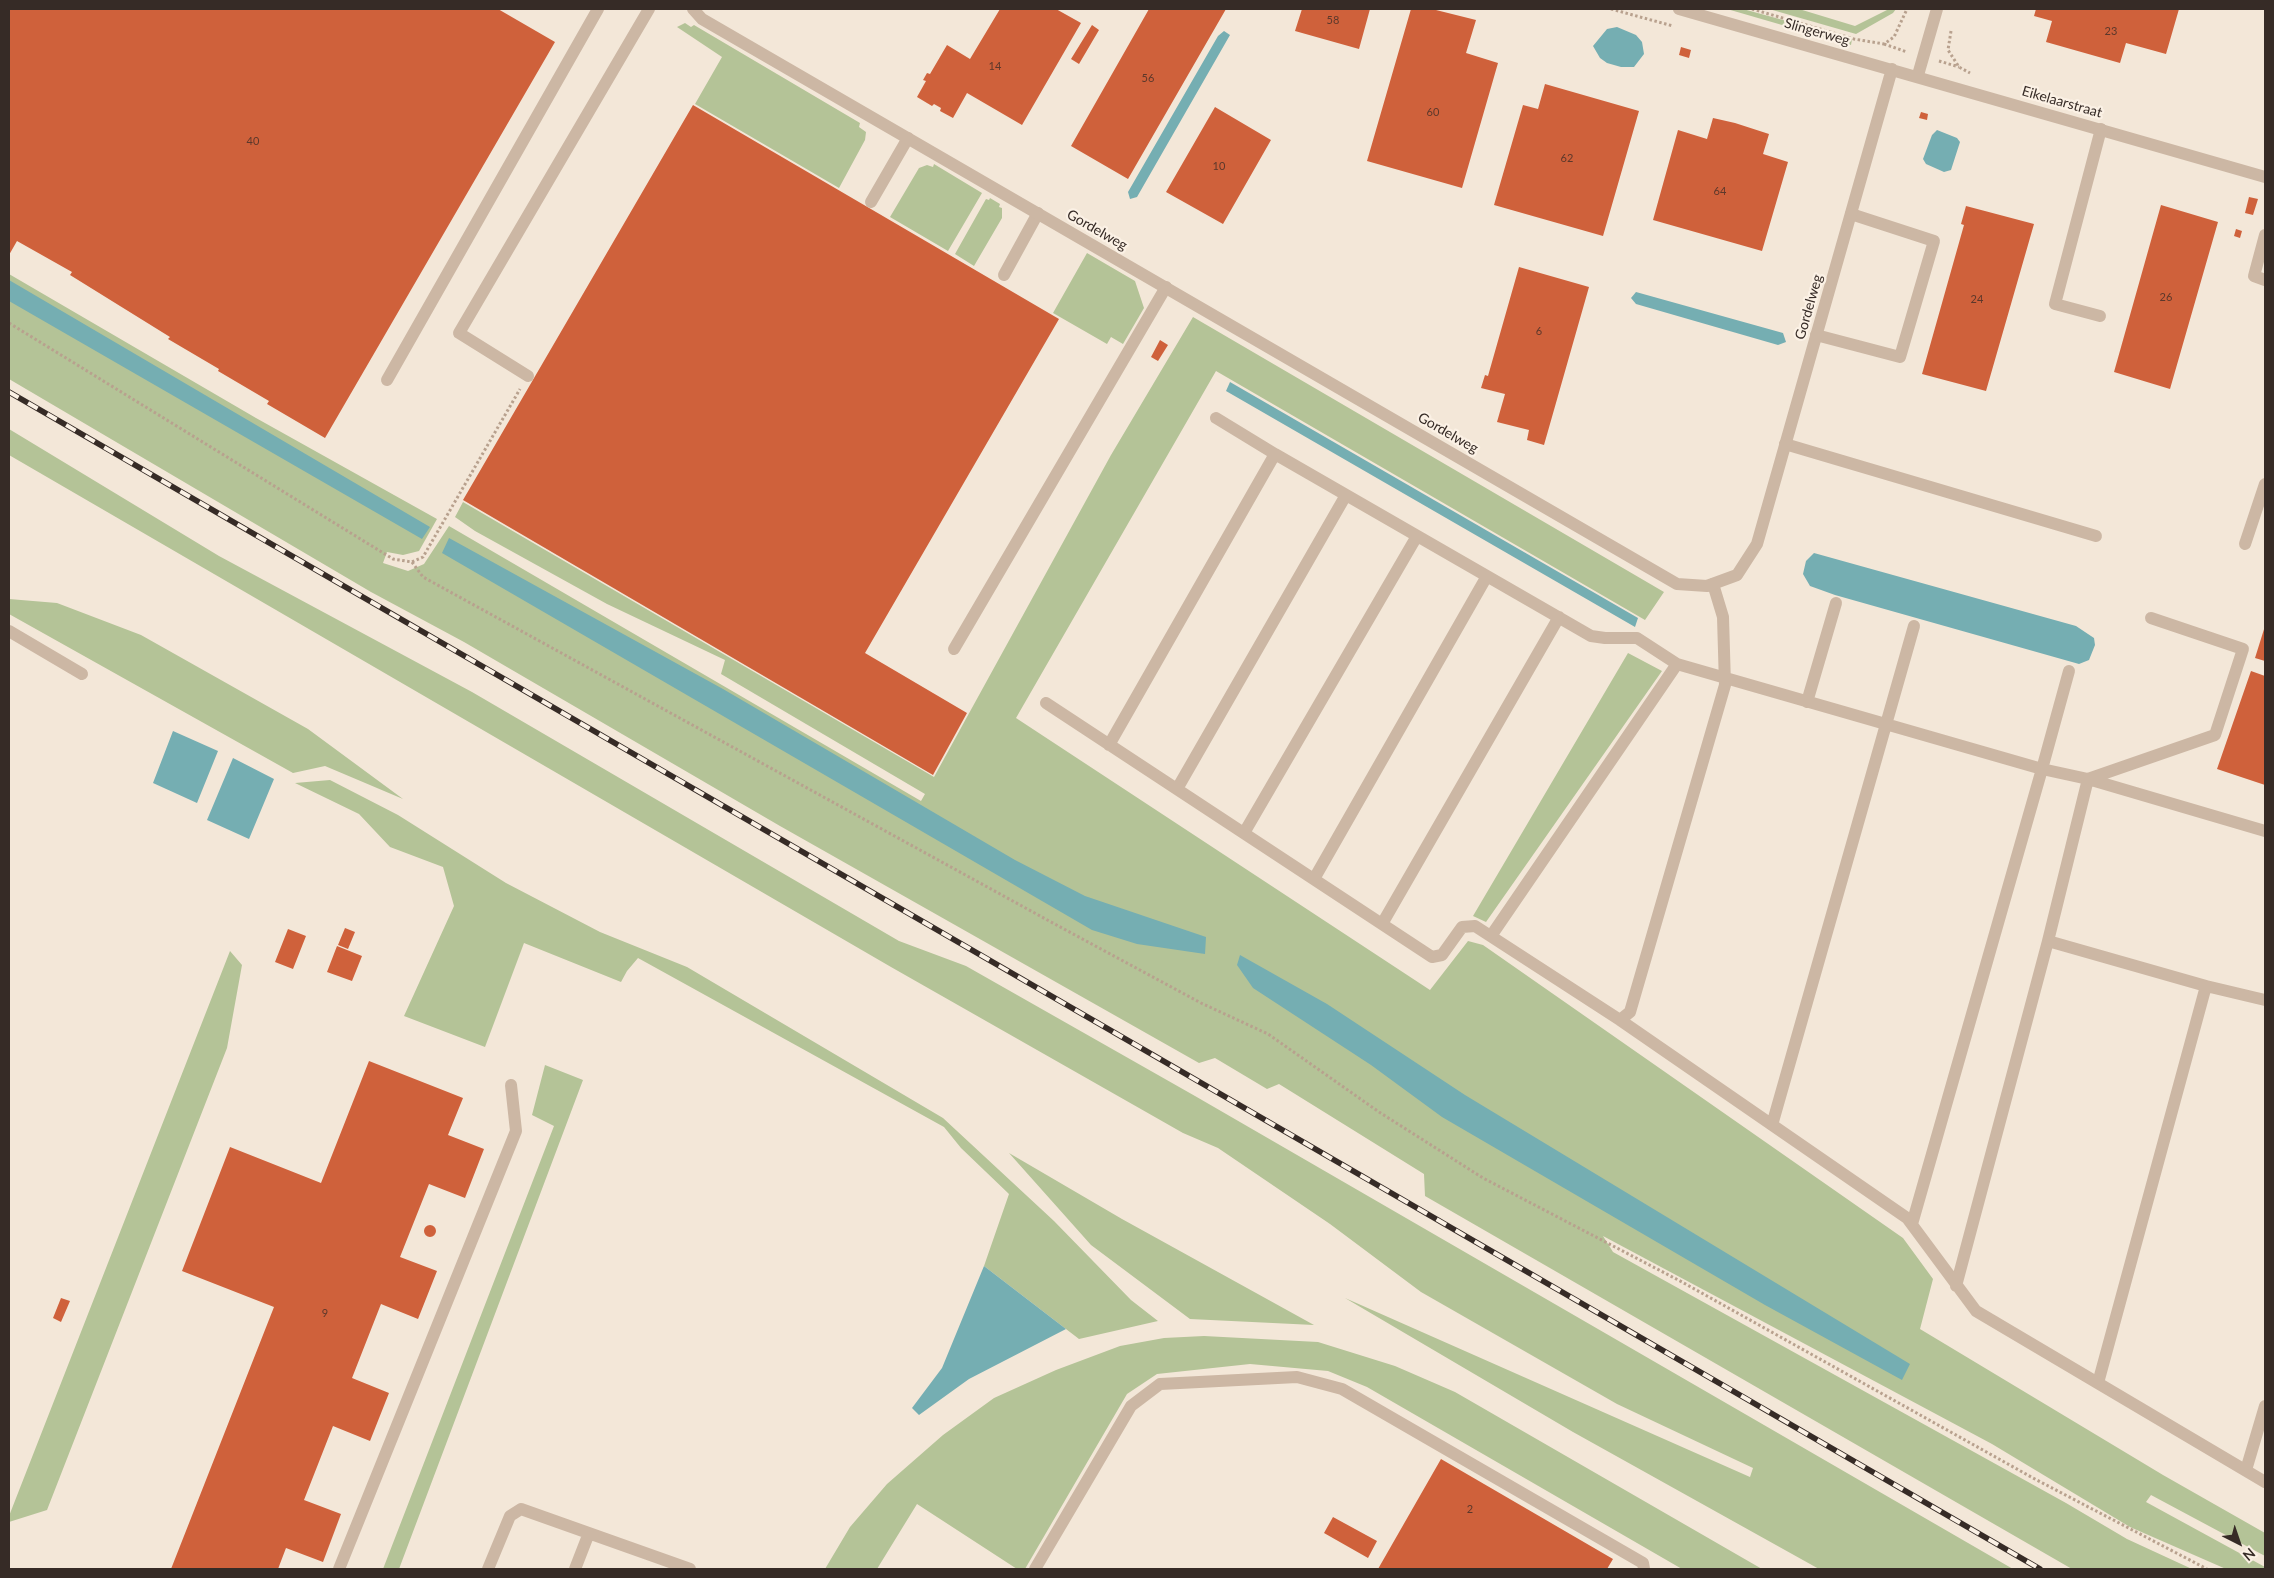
<!DOCTYPE html>
<style>
body{margin:0}
#map{position:relative;width:2274px;height:1578px;overflow:hidden;background:#f3e7d8;font-family:Lato,sans-serif}
canvas{display:block}
.frame{position:absolute;inset:0;border:10px solid #362b26;pointer-events:none}
.north{position:absolute;left:2214px;top:1518px;width:50px;height:50px;-webkit-text-stroke:4px #fbf1e5;paint-order:stroke;rotate:139deg;font-size:14px;font-weight:700;line-height:20px;text-align:center;color:#362b26}
.north::after{content:'';display:block;margin:auto;width:18px;height:22px;background:#362b26;clip-path:polygon(50% 0,100% 100%,50% 72%,0 100%)}
</style>
<div id="map">
<canvas width="2274" height="1578"></canvas>
<div class="frame"></div>
<div class="north">N</div>
</div>
<script>
const g = document.querySelector('canvas').getContext('2d');
g.lineJoin = 'round';
function fillPath(path, color) {
  g.fillStyle = color;
  g.fill(path, 'evenodd');
}
function shape(rows) {
  const path = new Path2D();
  for (const r of rows) {
    if (r.length === 3) {
      path.moveTo(r[0] + r[2], r[1]);
      path.arc(r[0], r[1], r[2], 0, 2 * Math.PI);
      continue;
    }
    path.moveTo(r[0], r[1]);
    for (let i = 2; i < r.length; i += 2) path.lineTo(r[i], r[i + 1]);
  }
  return path;
}
function strokePath(path, color, width, dash) {
  g.strokeStyle = color;
  g.lineWidth = width;
  g.lineCap = dash ? 'butt' : 'round';
  g.setLineDash(dash || []);
  g.stroke(path);
}
function write(font, color, halo, rows, align = 'center') {
  g.font = font + ' Lato,sans-serif';
  g.lineWidth = 4.5;
  g.setLineDash([]);
  g.textBaseline = 'middle';
  g.strokeStyle = halo;
  g.fillStyle = color;
  for (const [text, x, y, turn = 0] of rows) {
    g.save();
    g.translate(x, y);
    g.rotate((+turn || 0) * Math.PI / 180);
    g.textAlign = isNaN(turn) ? turn : align;
    if (halo) g.strokeText(text, 0, 0);
    g.fillText(text, 0, 0);
    g.restore();
  }
}
fillPath(shape([
 [1727,9,1743,9,1852,39,1851,45],
 [1769,9,1799,9,1855,26,1889,9,1896,9,1893,13,1856,34],
 [685,23,691,27,694,25,860,123,859,127,866,132,865,140,839,188,695,104,722,57,677,27],
 [934,164,982,193,948,251,890,217,919,168,927,165,933,167],
 [990,198,1000,204,999,207,1002,208,1002,218,974,266,955,254,986,199,989,200],
 [1087,253,1135,281,1144,308,1123,344,1111,337,1107,344,1053,313],
 [9,274,256,418,437,519,419,551,403,555,387,552,383,563,408,571,424,564,449,526,921,801,925,794,721,674,725,660,607,604,475,531,455,517,463,502,934,777,1111,455,1193,317,1664,592,1645,620,1216,371,1016,718,1430,990,1468,941,1483,945,1903,1238,1933,1279,1920,1329,2163,1475,2265,1533,2265,1556,2151,1495,2146,1502,2265,1567,2265,1569,2226,1569,2130,1527,1992,1444,1603,1236,1613,1252,2066,1503,2127,1539,2192,1569,2072,1569,1425,1196,1424,1174,1279,1084,1267,1089,1215,1058,1199,1063,780,826,464,642,371,592,9,379],
 [9,429,219,556,472,692,899,941,966,966,1195,1096,2013,1569,1819,1569,1573,1432,1345,1298,1750,1477,1753,1468,1617,1404,1421,1292,1330,1224,1218,1148,1183,1133,891,967,9,455],
 [9,599,57,603,141,635,308,729,403,799,325,766,293,773,9,614],
 [1628,653,1662,671,1486,922,1473,916],
 [330,780,398,815,506,883,600,932,687,967,943,1118,1054,1221,1131,1300,1158,1321,1079,1339,984,1266,1009,1194,961,1148,944,1127,638,958,627,971,621,982,524,943,485,1047,404,1016,454,906,443,867,390,847,359,814,295,783],
 [230,951,242,965,227,1048,47,1510,9,1522,9,1516],
 [545,1065,583,1080,399,1569,383,1569,554,1126,532,1115],
 [1009,1153,1122,1219,1314,1325,1190,1319,1091,1245],
 [1204,1336,1318,1342,1395,1366,1455,1392,1762,1569,1682,1569,1367,1387,1328,1371,1250,1364,1157,1374,1127,1394,1025,1569,1017,1569,917,1504,877,1569,825,1569,850,1527,887,1484,943,1435,994,1398,1056,1370,1120,1346,1164,1338]
]), '#b4c397');
fillPath(shape([
 [1617,27,1636,35,1642,42,1644,54,1634,67,1621,67,1607,63,1600,58,1593,46,1607,29],
 [1224,31,1230,35,1137,197,1130,199,1128,192,1218,36],
 [1937,130,1957,138,1960,142,1951,170,1944,172,1926,164,1923,159,1932,135],
 [9,280,430,527,422,539,9,301],
 [1636,292,1783,333,1786,342,1778,345,1636,304,1631,298],
 [1230,382,1638,618,1635,627,1226,391],
 [449,538,723,689,1015,860,1085,896,1206,937,1205,954,1137,944,1092,930,442,553],
 [1814,553,2076,626,2094,638,2095,645,2089,660,2079,664,1835,595,1810,586,1803,574,1806,561],
 [173,731,218,751,197,803,153,783],
 [233,758,274,779,249,839,207,820],
 [1240,955,1327,1004,1465,1095,1910,1364,1902,1380,1765,1305,1442,1117,1371,1065,1253,988,1237,965],
 [984,1266,1066,1329,969,1379,919,1415,912,1408,942,1368]
]), '#75aeb2');
fillPath(shape([
 [9,9,498,9,555,42,325,438,267,404,269,401,218,371,219,369,168,339,170,337,70,275,72,272,17,241,9,255],
 [1000,9,1056,9,1081,23,1022,125,967,93,953,118,940,111,941,108,934,104,932,106,917,97,926,81,923,80,927,73,930,74,947,45,970,59],
 [1149,9,1226,9,1128,179,1071,146],
 [1302,9,1370,9,1359,49,1295,31],
 [1411,9,1432,9,1476,20,1466,53,1498,63,1462,188,1367,161],
 [2036,9,2179,9,2166,54,2126,43,2120,63,2046,42,2052,21,2034,16],
 [1092,25,1099,30,1079,64,1071,59],
 [1681,47,1691,50,1689,58,1679,55],
 [1545,84,1639,111,1603,236,1494,205,1523,105,1538,109],
 [693,105,1059,319,865,653,967,713,933,775,463,500],
 [1215,107,1271,140,1223,224,1166,192],
 [1921,112,1928,114,1927,120,1919,118],
 [1713,118,1735,123,1769,134,1763,154,1788,162,1762,251,1653,220,1678,130,1707,139],
 [2249,197,2258,199,2253,215,2245,213],
 [2161,205,2218,222,2170,389,2114,372],
 [1966,206,2034,224,1986,391,1922,374,1964,225,1961,224],
 [2236,229,2242,231,2240,238,2234,236],
 [1519,267,1589,287,1544,445,1527,440,1529,430,1497,422,1505,394,1481,388,1485,375,1488,376],
 [1160,340,1168,345,1158,361,1151,357],
 [2265,626,2265,661,2255,658],
 [2251,671,2265,676,2265,785,2217,769],
 [345,928,355,932,348,949,338,945],
 [288,929,306,936,293,969,275,962],
 [337,946,362,956,352,981,327,972],
 [369,1061,463,1098,448,1135,484,1149,465,1198,429,1184,400,1257,437,1271,418,1319,381,1304,352,1378,389,1393,370,1441,333,1426,304,1500,341,1514,323,1562,286,1548,278,1569,171,1569,274,1307,182,1271,230,1147,321,1183],
 [430,1231,6],
 [61,1298,70,1301,61,1322,53,1318],
 [1441,1459,1613,1559,1607,1569,1378,1569],
 [1333,1517,1377,1541,1368,1558,1324,1533]
]), '#cf613b');
strokePath(shape([
 [1611,9,1673,26],
 [1752,9,1854,39,1884,44,1894,37,1907,9],
 [1951,31,1948,50,1959,67,1970,73],
 [1884,44,1907,52],
 [1939,61,1959,67],
 [9,323,393,559,412,562,423,557,520,389],
 [412,562,423,577,1051,922,1201,1003,1268,1034,1379,1112,1483,1178,1682,1282,2033,1478,2207,1569]
]), '#b8a18e', 3, [2.5, 2.5]);
strokePath(shape([
 [871,202,908,138],
 [2265,235,2254,276,2265,280],
 [1004,275,1038,213],
 [2100,316,2055,304,2101,129],
 [1816,335,1900,357,1934,241,1851,214],
 [528,376,459,333,649,9],
 [387,380,598,9],
 [1216,418,1275,454],
 [1785,444,2096,536],
 [2245,544,2265,484],
 [954,649,1166,287],
 [2069,671,2042,769,2088,779,2215,735,2243,649,2151,618],
 [1807,702,1836,603],
 [1046,703,1432,957,1442,955,1462,927,1475,926,1620,1020,1630,1012,1725,685,1723,617,1713,584],
 [1109,745,1275,454,1591,636,1605,638,1637,638,1677,664],
 [1177,789,1346,495],
 [1244,833,1417,536],
 [1314,879,1487,576],
 [1382,924,1559,617],
 [1491,936,1677,664,2042,769,1912,1224],
 [2048,941,2088,779,2265,831],
 [2206,986,2265,1000],
 [1620,1020,1907,1218,1976,1311,2265,1482],
 [1772,1125,1914,626],
 [1956,1286,2048,941,2206,986,2098,1383],
 [2246,1470,2265,1406],
 [339,1569,516,1131,511,1085],
 [488,1569,510,1516,521,1509,690,1569],
 [575,1569,589,1533],
 [1035,1569,1131,1406,1160,1384,1297,1377,1342,1389,1643,1563,1644,1569]
]), '#ccb7a4', 12);
strokePath(shape([
 [693,9,702,19,1677,584,1707,586,1737,575,1757,544,1892,69],
 [1679,9,2265,177],
 [1918,75,1937,9],
 [9,631,82,674]
]), '#ccb7a4', 12);
const rail = shape([
 [9,392,2040,1569]
]);
strokePath(rail, '#362b26', 5.5);
strokePath(rail, '#fbf1e5', 4, [11]);
write('11px', '#5c382b', null, [
 ["58",1333,20],
 ["23",2111,31],
 ["14",995,66],
 ["56",1148,78],
 ["60",1433,112],
 ["40",253,141],
 ["62",1567,158],
 ["10",1219,166],
 ["64",1720,191],
 ["26",2166,297],
 ["24",1977,299],
 ["6",1539,331],
 ["9",325,1313],
 ["2",1470,1509]
]);
write('14px', '#362b26', '#fbf1e5', [
 ["Slingerweg",1817,32,16],
 ["Eikelaarstraat",2062,102,16],
 ["Gordelweg",1097,230,30],
 ["Gordelweg",1809,307,-74],
 ["Gordelweg",1448,433,30]
]);
</script>
